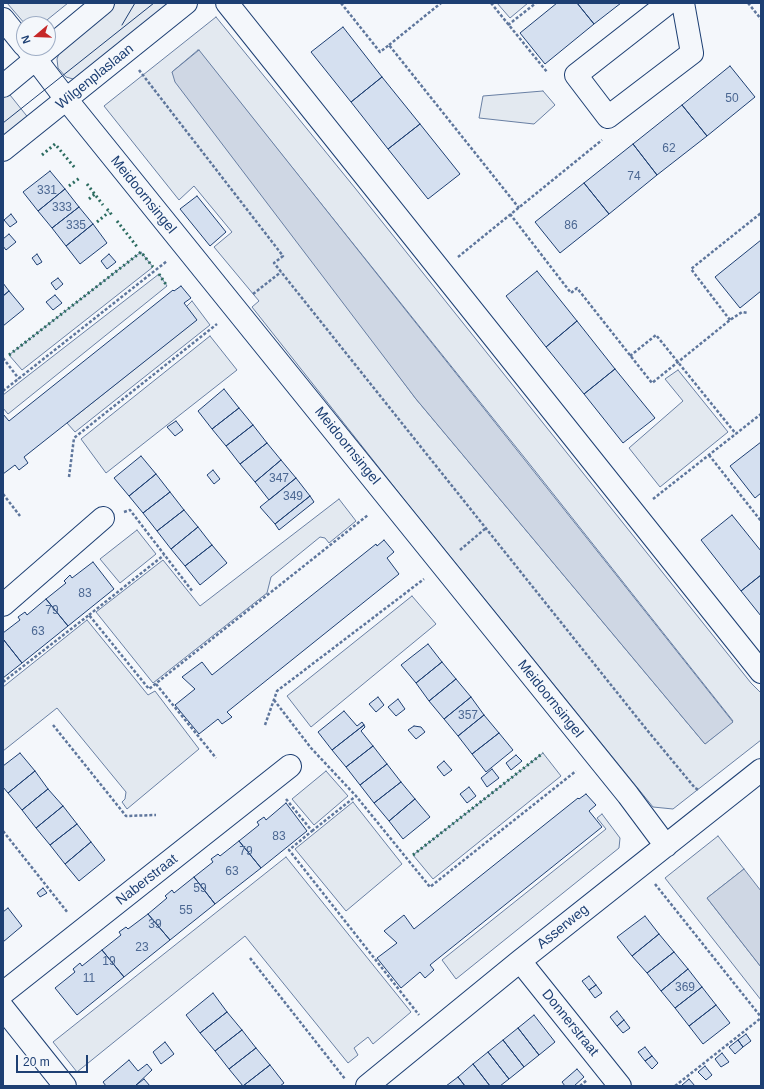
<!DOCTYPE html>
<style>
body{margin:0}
#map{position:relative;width:764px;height:1089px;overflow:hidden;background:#f4f7fb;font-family:Arial,sans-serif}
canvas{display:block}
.frame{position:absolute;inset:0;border:4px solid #1d3f73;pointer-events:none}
.north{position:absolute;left:16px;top:16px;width:40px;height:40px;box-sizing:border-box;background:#f4f7fb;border:1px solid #9eadc5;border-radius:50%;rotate:251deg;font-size:11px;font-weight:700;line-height:16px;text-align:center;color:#1d3f73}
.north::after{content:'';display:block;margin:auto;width:14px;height:18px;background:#c62828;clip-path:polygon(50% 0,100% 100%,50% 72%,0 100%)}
.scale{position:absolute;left:16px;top:1055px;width:72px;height:18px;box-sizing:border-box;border:2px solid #1d3f73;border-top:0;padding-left:5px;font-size:12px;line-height:14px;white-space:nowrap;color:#1d3f73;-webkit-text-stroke:3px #f4f7fb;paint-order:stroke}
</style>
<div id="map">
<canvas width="764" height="1089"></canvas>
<div class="frame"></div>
<div class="north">N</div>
<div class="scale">20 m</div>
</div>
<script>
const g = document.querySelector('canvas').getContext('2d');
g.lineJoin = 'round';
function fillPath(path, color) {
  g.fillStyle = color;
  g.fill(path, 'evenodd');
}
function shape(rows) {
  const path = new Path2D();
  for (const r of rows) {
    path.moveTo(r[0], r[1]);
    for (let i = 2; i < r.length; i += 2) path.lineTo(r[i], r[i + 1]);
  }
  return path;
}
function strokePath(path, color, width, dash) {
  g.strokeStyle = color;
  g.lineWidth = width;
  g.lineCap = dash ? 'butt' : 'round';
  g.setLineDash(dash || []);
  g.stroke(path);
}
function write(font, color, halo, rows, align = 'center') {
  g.font = font + ' Arial,sans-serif';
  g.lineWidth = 3;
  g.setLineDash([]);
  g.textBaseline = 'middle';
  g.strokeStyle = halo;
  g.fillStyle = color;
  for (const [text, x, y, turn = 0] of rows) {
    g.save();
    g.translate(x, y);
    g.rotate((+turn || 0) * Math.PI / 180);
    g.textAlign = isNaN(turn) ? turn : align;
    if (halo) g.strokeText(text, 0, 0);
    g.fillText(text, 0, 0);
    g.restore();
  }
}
const green = shape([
 [7,3,68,3,42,24,25,24,7,3],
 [116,3,176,3,84,77,73,79,66,77,58,68,57,59,61,48,116,3],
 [497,3,528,3,510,18,497,3],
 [216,17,355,188,751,683,761,693,761,740,673,809,653,807,403,498,252,307,259,301,214,247,232,232,194,186,179,200,104,106,216,17],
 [198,50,528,462,733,721,705,744,416,399,172,72,198,50],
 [6,90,30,120,3,141,3,93,6,90],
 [543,91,555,105,534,124,479,118,483,96,543,91],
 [141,252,153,267,22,370,9,355,141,252],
 [159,274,167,286,8,414,3,408,3,395,159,274],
 [192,301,210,325,75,432,67,423,196,320,186,307,192,301],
 [210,336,237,370,106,473,81,439,210,336],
 [678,370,728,432,660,487,629,448,683,401,665,379,678,370],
 [339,499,356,521,329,543,325,538,320,537,271,577,267,593,153,683,96,612,163,560,200,606,339,499],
 [137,530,156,554,120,583,100,559,137,530],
 [412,596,436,624,311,727,287,696,412,596],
 [87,620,148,695,155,691,199,749,127,809,122,802,125,799,126,792,57,708,3,751,3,687,87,620],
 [543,753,561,776,433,879,413,855,543,753],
 [326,771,348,796,314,825,292,799,326,771],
 [353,802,402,864,346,911,295,849,353,802],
 [602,814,620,838,619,848,456,979,442,960,606,829,597,818,602,814],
 [718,836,744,869,707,898,761,967,761,1000,665,878,718,836],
 [286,857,411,1012,373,1044,368,1037,354,1048,358,1055,348,1063,245,936,77,1072,53,1042,286,857]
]);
fillPath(green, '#e3e9f0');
strokePath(green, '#687fa3', 1);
const water = shape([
 [199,50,733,722,705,744,416,399,175,82,172,72,199,50],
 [744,869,761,891,761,967,707,898,744,869]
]);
fillPath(water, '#cfd7e4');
strokePath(water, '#687fa3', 1);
const building = shape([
 [557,3,577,3,594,24,545,64,520,33,557,3],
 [577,3,621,3,594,24,577,3],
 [343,27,382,77,351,102,311,52,343,27],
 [730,66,755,97,707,136,682,105,730,66],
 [382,77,420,124,388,149,351,102,382,77],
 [682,105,707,136,657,175,633,144,682,105],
 [420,124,460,174,428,199,388,149,420,124],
 [633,144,657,175,609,214,584,183,633,144],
 [50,171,65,189,38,211,23,192,50,171],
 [584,183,609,214,560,253,535,222,584,183],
 [65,189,79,207,52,228,38,211,65,189],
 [197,196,226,232,210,246,180,209,197,196],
 [79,207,93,224,66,246,52,228,79,207],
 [11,214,17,222,10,227,4,220,11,214],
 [93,224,107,243,80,264,66,246,93,224],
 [9,234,16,242,6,250,3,246,3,239,9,234],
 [761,240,761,291,740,308,715,277,761,240],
 [37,254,42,262,37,265,32,258,37,254],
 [109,254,116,262,107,269,101,261,109,254],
 [537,271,577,321,546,347,506,296,537,271],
 [58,278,63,284,56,290,51,283,58,278],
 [3,283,9,291,3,296,3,283],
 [181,286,191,298,184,303,197,320,24,457,28,463,19,470,15,465,3,474,3,414,9,421,173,290,174,291,181,286],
 [9,291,24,309,3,326,3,296,9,291],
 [55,295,62,303,53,310,46,302,55,295],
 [577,321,615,369,584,394,546,347,577,321],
 [615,369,655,418,623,443,584,394,615,369],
 [224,389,239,408,212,429,198,411,224,389],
 [239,408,253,425,226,446,212,429,239,408],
 [176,421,183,430,175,436,167,427,176,421],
 [253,425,267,443,240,464,226,446,253,425],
 [761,442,761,493,755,498,730,466,761,442],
 [267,443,281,460,255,482,240,464,267,443],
 [141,456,156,474,129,496,114,478,141,456],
 [281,460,296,478,269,500,255,482,281,460],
 [213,470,220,479,214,484,207,475,213,470],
 [156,474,170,492,143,513,129,496,156,474],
 [296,478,310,496,275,524,260,507,296,478],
 [170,492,184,510,157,531,143,513,170,492],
 [310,496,314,502,279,530,275,524,310,496],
 [184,510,198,527,171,549,157,531,184,510],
 [732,515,761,551,761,575,741,591,701,540,732,515],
 [198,527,212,545,185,566,171,549,198,527],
 [384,540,394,552,387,558,399,574,227,712,232,717,222,724,218,719,199,734,175,705,195,689,182,677,202,662,212,675,376,544,377,546,384,540],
 [212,545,227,563,200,585,185,566,212,545],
 [93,562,114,589,68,626,46,599,66,583,64,581,70,575,72,578,93,562],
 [761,575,761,616,741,591,761,575],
 [46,599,68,626,22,663,3,639,3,633,20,620,18,617,25,612,27,615,46,599],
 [3,639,22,663,3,678,3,639],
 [428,644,442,662,416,683,401,665,428,644],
 [442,662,456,679,429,701,416,683,442,662],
 [456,679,471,697,444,719,429,701,456,679],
 [378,697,384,705,376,712,369,704,378,697],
 [471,697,484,715,458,736,444,719,471,697],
 [398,699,405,709,396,716,388,707,398,699],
 [344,711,357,726,362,722,364,725,332,750,318,732,344,711],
 [484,715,499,733,472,754,458,736,484,715],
 [364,725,365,727,361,731,373,746,346,767,332,750,364,725],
 [414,726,421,727,425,732,416,739,408,730,414,726],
 [499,733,513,750,486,772,472,754,499,733],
 [373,746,387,764,360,785,346,767,373,746],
 [20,753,35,771,8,793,3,787,3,766,20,753],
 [516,755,522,761,511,770,506,763,516,755],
 [444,761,452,770,444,776,437,767,444,761],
 [387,764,401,782,374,803,360,785,387,764],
 [492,769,499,778,487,787,481,778,492,769],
 [35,771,48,789,22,810,8,793,35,771],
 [401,782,415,799,389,821,374,803,401,782],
 [469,787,476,796,467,803,460,794,469,787],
 [48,789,63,806,36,828,22,810,48,789],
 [586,794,596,805,589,811,602,827,430,965,434,970,425,978,420,972,401,988,377,958,397,943,384,931,404,915,414,929,578,798,579,799,586,794],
 [415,799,430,817,403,839,389,821,415,799],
 [286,803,307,831,261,868,239,841,259,825,257,822,264,817,266,820,286,803],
 [63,806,77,824,50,845,36,828,63,806],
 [77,824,91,842,65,864,50,845,77,824],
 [239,841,261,868,215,904,194,877,213,862,211,859,218,854,220,856,239,841],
 [91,842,105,860,79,881,65,864,91,842],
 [194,877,215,904,170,940,148,914,167,898,165,896,172,890,174,893,194,877],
 [43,888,47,893,40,897,37,893,43,888],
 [8,908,22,926,3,942,3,912,8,908],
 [148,914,170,940,124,977,102,950,121,935,119,932,126,927,128,929,148,914],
 [645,916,659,934,632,956,617,937,645,916],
 [659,934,674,952,647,973,632,956,659,934],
 [102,950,124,977,77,1015,55,988,75,972,73,969,80,963,82,966,102,950],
 [674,952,688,969,661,991,647,973,674,952],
 [688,969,702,987,675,1008,661,991,688,969],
 [589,976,596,985,589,990,582,981,589,976],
 [596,985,602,993,595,998,589,990,596,985],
 [702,987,716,1005,689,1026,675,1008,702,987],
 [213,993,227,1012,200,1033,186,1015,213,993],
 [716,1005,730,1023,703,1044,689,1026,716,1005],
 [617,1011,624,1020,617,1026,610,1017,617,1011],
 [227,1012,242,1030,215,1051,200,1033,227,1012],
 [534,1015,555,1042,539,1055,518,1028,534,1015],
 [624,1020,630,1028,623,1033,617,1026,624,1020],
 [518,1028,539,1055,524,1067,503,1040,518,1028],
 [242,1030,256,1048,229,1069,215,1051,242,1030],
 [746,1034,751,1041,743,1047,738,1040,746,1034],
 [503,1040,524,1067,509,1079,488,1052,503,1040],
 [738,1040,743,1047,735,1054,729,1047,738,1040],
 [165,1042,174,1054,161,1064,153,1052,165,1042],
 [645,1047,652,1056,645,1061,638,1052,645,1047],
 [256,1048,270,1065,243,1086,229,1069,256,1048],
 [488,1052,509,1079,500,1086,490,1086,473,1064,488,1052],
 [722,1053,729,1062,721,1067,715,1059,722,1053],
 [652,1056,658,1063,652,1069,645,1061,652,1056],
 [129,1060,138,1071,147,1064,152,1070,135,1086,106,1086,103,1082,129,1060],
 [473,1064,490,1086,465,1086,458,1077,473,1064],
 [270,1065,284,1083,280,1086,243,1086,270,1065],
 [705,1066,712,1075,706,1080,698,1072,705,1066],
 [577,1069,584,1077,574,1086,565,1086,562,1082,577,1069],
 [458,1077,465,1086,446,1086,458,1077],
 [144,1079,150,1086,135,1086,144,1079],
 [689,1079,695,1086,683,1086,682,1085,689,1079]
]);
fillPath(building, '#d5e0f0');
strokePath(building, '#1d3f73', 1);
const minor = shape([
 [227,3,761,672],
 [668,3,576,75,608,117,692,53,683,3],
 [3,19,24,45],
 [27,48,66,99,628,795,666,846],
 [3,86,103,3],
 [3,150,186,3],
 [3,605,103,518],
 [520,961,620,1086],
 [3,993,290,766],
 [3,1008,65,1086],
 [367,1086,520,961,761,770]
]);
strokePath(minor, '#1d3f73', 24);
strokePath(shape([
 [341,3,380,52,389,45,519,208],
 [491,3,547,72],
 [748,3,761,19],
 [508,25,536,3],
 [389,45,441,3],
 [139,70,283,256,274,263,647,730,695,788,699,790],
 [510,214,571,293,577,288,652,383,730,320,742,312,748,313],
 [458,257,602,140],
 [253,294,281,272],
 [730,320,691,269,761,213],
 [630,356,656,335,736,434],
 [3,358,19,379],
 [3,391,167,261],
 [709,455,761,521],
 [69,477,74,438,217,324],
 [3,494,20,516],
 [653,499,761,414],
 [124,512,130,510,193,592],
 [460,550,486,528],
 [89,615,164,555],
 [3,682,89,615,149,689,368,515],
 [156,684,216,758],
 [274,700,311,748,356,796,430,887,576,771],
 [53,725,126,816,156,815],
 [265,725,277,691,424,579],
 [286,799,312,831,289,850,419,1015],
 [3,831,68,913],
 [312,831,356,796],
 [655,884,761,1017],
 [250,958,345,1079],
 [580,1086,587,1080],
 [675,1086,761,1018]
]), '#5e769c', 2.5, [3, 2]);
strokePath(minor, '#f4f7fb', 22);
strokePath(shape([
 [122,25,135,3],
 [3,123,154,3]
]), '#1d3f73', 1);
strokePath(shape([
 [42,155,55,144,75,168],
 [87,184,103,205],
 [69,186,81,177],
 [89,199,95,194],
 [107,209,112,215],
 [117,221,138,248],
 [97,222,109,212],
 [159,274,167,286],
 [9,355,141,252,153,267],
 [413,855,543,753]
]), '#2c6c60', 3, [2, 3]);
write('12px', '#4b6792', null, [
 ["50",732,99],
 ["62",669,149],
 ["74",634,177],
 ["331",47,191],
 ["333",62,208],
 ["335",76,226],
 ["86",571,226],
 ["347",279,479],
 ["349",293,497],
 ["83",85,594],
 ["79",52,611],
 ["63",38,632],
 ["357",468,716],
 ["83",279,837],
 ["79",246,852],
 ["63",232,872],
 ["59",200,889],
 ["55",186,911],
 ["39",155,925],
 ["23",142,948],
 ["19",109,962],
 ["11",89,979],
 ["369",685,988]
]);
write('14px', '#1d3f73', '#f4f7fb', [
 ["Wilgenplaslaan",95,77,-39],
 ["Meidoornsingel",143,195,51],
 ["Meidoornsingel",347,446,51],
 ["Meidoornsingel",550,699,51],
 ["Naberstraat",147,880,-38],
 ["Asserweg",563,927,-39],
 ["Donnerstraat",570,1023,51]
]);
</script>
